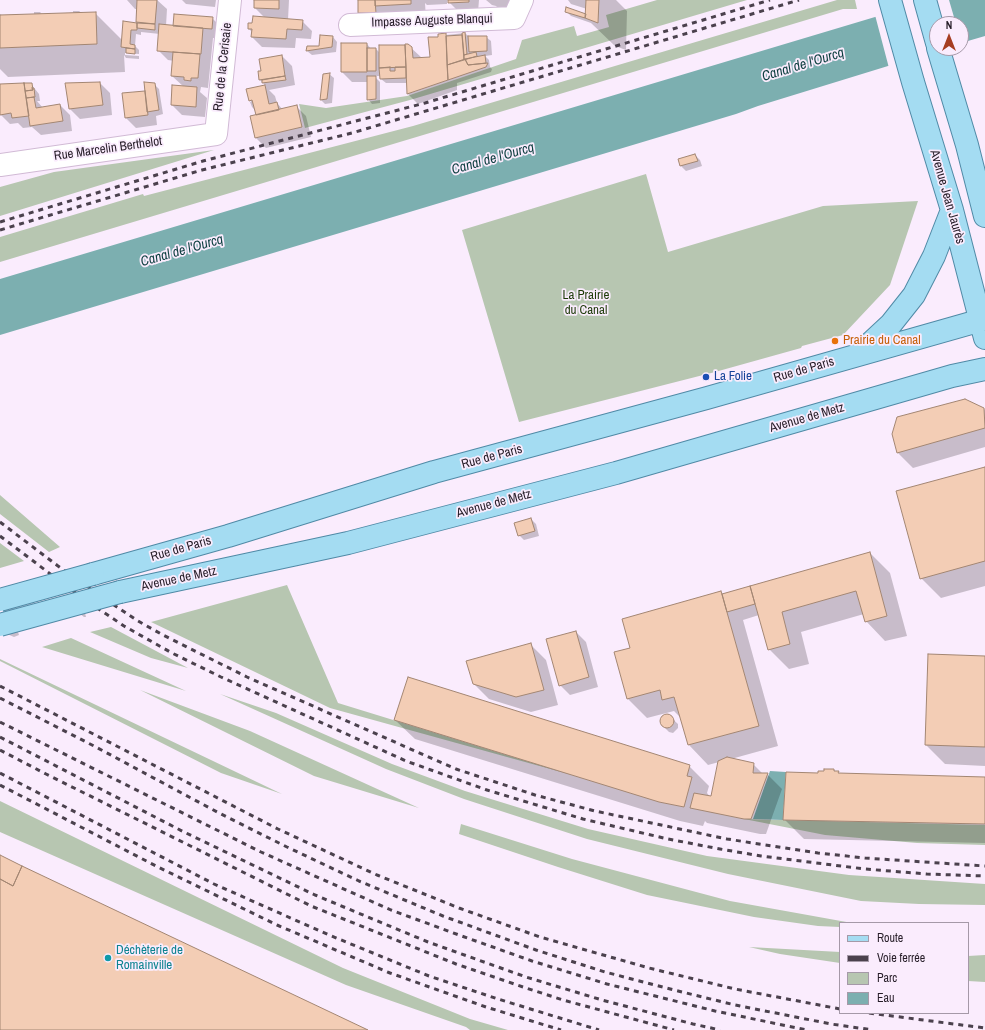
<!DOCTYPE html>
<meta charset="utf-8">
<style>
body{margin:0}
#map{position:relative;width:985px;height:1030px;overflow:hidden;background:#faecfd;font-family:"Archivo Narrow",sans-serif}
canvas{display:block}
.legend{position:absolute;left:839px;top:922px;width:130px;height:92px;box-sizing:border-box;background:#faecfd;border:1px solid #a599a8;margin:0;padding:5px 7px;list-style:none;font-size:12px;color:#261d28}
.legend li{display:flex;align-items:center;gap:8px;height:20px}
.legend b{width:20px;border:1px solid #a599a8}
.north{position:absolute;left:929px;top:16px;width:40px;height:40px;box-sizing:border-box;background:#faecfd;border:1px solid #a599a8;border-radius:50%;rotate:0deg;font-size:11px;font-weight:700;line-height:16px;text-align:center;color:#261d28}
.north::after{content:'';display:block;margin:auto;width:14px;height:18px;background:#a63d22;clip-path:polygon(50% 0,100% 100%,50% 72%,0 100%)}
</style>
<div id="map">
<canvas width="985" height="1030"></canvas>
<ul class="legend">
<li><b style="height:5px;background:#a4dcf2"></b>Route</li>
<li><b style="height:5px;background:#4b414d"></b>Voie ferrée</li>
<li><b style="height:11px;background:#b7c6b1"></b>Parc</li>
<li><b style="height:11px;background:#7cafb0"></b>Eau</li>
</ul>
<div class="north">N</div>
</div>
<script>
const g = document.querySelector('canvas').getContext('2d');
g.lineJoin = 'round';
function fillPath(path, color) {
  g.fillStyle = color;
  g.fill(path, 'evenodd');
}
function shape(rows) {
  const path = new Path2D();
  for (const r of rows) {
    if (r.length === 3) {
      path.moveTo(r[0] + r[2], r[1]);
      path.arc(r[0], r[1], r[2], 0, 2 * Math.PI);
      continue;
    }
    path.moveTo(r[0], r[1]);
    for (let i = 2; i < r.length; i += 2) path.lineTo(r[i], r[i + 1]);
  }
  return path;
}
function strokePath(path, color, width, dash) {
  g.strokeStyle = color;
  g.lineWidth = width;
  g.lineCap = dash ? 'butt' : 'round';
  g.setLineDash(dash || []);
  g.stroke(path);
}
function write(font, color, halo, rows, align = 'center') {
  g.font = font + ' "Archivo Narrow",sans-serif';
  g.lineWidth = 3.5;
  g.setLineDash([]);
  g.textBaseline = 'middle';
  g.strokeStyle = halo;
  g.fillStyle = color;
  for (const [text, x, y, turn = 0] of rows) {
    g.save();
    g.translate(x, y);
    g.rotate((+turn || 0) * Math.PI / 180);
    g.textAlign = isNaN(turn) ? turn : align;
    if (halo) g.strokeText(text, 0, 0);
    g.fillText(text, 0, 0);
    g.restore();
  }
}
fillPath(shape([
 [657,0,747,0,410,100,305,128,299,104,326,108,407,96,516,59,522,40,574,26,577,36,609,27,606,15],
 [837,0,855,0,857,9,843,9,0,262,0,237,143,194,144,196,413,126],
 [214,150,0,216,0,187,54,172],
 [646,174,668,252,823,206,918,201,890,285,843,335,802,346,801,348,715,372,519,422,462,230],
 [0,495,60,547,49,552,0,514],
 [0,543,24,561,0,568],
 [287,585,338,703,572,775,330,708,151,622],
 [111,627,188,668,151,658,90,632],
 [71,638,186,691,42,647],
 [0,659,2,660,282,794,221,773,0,661],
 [140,690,250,731,419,808,314,776],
 [220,694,276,713,392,764,465,791,588,829,707,856,849,875,985,884,985,905,919,904,861,901,728,874,587,839,464,799,386,769],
 [0,801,343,968,470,1019,508,1030,470,1030,466,1027,346,985,0,832],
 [744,819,985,825,985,845,917,843,825,835],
 [461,824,572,859,730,901,852,923,840,923,840,927,818,926,754,917,647,895,558,867,459,834],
 [749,947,840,952,840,963,780,954],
 [985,955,985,982,968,981,968,956]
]), '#b7c6b1');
fillPath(shape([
 [940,0,985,0,985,36,961,43,961,24,937,24,918,56,888,66,758,106,736,114,0,335,0,279,875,17,906,11],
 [770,771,786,772,783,820,753,819]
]), '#7cafb0');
fillPath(shape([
 [933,0,949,0,956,24,937,24,945,50,889,68,875,15,905,9]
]), '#faecfd');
fillPath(shape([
 [127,0,157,0,167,9,166,26,174,27,212,18,222,28,221,38,213,38,208,88,201,87,200,92,207,98,205,117,182,115,172,105,184,87,172,76,174,61,168,60,158,50,160,34,141,32,141,35,136,34,135,46,139,50,139,54,125,53,125,55,139,56,139,59,126,58,124,55,125,72,8,77,0,69,0,14,4,16,34,15,34,12,40,12,43,15,73,14,73,11,79,11,82,13,95,13,122,40,124,22,138,23,137,22,138,9,135,9],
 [182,0,216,0,215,7,186,4],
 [255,0,289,0,288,20,302,21,312,31,311,39,296,38,295,48,262,47,252,37,253,33,249,29,253,24,265,18,255,8],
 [359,0,447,0,447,4,427,5,425,3,426,19,369,23,359,13],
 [449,0,479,0,478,12,459,12,449,2],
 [486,0,517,0,516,9,505,7,504,10,499,9,496,6,492,5],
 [568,0,616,0,627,11,626,50,615,46,591,23,571,16,566,11,586,15,587,9,571,4],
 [465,33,469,37,486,37,491,41,492,55,485,56,489,60,490,67,492,69,491,72,457,83,457,90,418,104,408,94,407,83,386,83,381,79,381,76,376,76,376,78,380,82,380,103,372,104,368,99,368,82,352,82,342,72,367,44,371,49,376,49,380,53,380,46,408,45,422,58,431,58,440,38,446,35],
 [333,37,337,42,336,52,312,55,307,51,320,47],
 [282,56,292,66,295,85,269,90,275,96,277,103,283,110,296,106,306,116,311,137,266,148,256,138,251,117,257,115,256,111,252,107,250,102,251,102,248,90,266,86,260,80,262,71],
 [329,74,334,78,332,103,325,104,321,100],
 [100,83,110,93,112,115,80,119,70,109],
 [31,84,39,94,40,101,37,101,43,108,60,105,70,115,72,131,41,135,32,127,23,128,18,123,10,124,0,114,0,85],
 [154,84,159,89,163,114,156,116,157,125,136,128,126,118,146,92],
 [695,155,700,160,702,166,686,171,681,166,679,160],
 [984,409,985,410,985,447,913,468,898,453],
 [985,468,985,586,941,598,921,578],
 [531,519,536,524,539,536,524,540,519,535],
 [870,553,890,573,907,636,885,641,866,621,864,614,801,632,809,664,789,669,769,649,759,615,743,620,778,746,731,759,753,764,763,774,767,774,782,789,766,834,760,834,707,823,705,821,703,826,680,821,415,739,395,720,689,766,709,786,707,793,711,798,719,762,708,765,689,745,681,718,674,711,647,718,627,698,631,648,721,592,724,595],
 [81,608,85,613,86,617,84,617,80,614],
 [13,627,18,632,19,635,14,637,7,634],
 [576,632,586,642,598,687,570,695,560,685],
 [531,645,546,660,558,705,531,712,489,699,474,684],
 [985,657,985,766,945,764,926,745],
 [668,715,678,724,678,728,673,733,669,732,661,724,661,719,663,716],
 [834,770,840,774,985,778,985,843,804,839,784,819,819,774]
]), '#0003');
const building = shape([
 [137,0,157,0,155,24,136,22,137,0],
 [254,0,279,0,279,9,254,8,254,0],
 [358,0,375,0,376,13,358,13,358,0],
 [375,0,411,0,411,4,375,6,375,0],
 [448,0,469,0,469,2,448,3,448,0],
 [586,0,599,0,598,23,585,18,586,0],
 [566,7,586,14,585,18,565,12,566,7],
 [96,12,97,44,0,48,0,15,96,12],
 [174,14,213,17,212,29,173,26,174,14],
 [253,16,303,20,302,30,287,29,286,39,251,37,252,29,248,29,248,23,252,23,253,16],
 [123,21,137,23,137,30,131,30,130,44,135,45,135,49,121,47,123,21],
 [137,23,155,24,155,30,137,28,137,23],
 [159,24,203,28,201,54,157,51,159,24],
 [465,32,467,54,464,55,462,33,465,32],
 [446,33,448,80,407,94,405,44,408,44,412,47,413,58,430,57,428,37,438,37,438,34,446,33],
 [320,35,333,36,332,47,306,51,307,46,319,46,320,35],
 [462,35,464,60,447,65,446,36,462,35],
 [468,36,487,36,487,51,469,52,468,36],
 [341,43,367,43,367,72,341,72,341,43],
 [379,45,405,45,406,67,379,68,379,45],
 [126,48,135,49,135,54,126,53,126,48],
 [367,48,376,48,376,71,367,71,367,48],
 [173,52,200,54,198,78,191,78,191,81,184,80,184,77,171,76,173,52],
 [476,52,477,56,464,60,464,55,476,52],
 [282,55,285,76,259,80,258,71,261,71,259,59,282,55],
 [485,55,486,63,468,65,465,59,485,55],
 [465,59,468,65,488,63,486,67,448,80,447,65,465,59],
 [390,67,390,71,395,71,395,67,406,67,406,78,380,79,379,68,390,67],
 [330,73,327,99,320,100,323,74,330,73],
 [285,76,286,80,262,83,262,80,285,76],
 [367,76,376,76,376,99,367,100,367,76],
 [100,82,103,105,69,109,65,83,100,82],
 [144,82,155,83,159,110,147,112,144,82],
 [24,83,32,83,33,90,25,91,24,83],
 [24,83,29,116,12,118,11,113,0,115,0,84,24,83],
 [172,85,197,87,196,107,171,105,172,85],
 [265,85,269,104,277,102,279,110,256,115,252,100,249,101,246,89,265,85],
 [32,88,34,88,35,97,26,98,25,91,33,90,32,88],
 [145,91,148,115,125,118,122,93,145,91],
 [34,97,36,108,60,104,63,121,30,126,26,98,34,97],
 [297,105,302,127,255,138,250,116,297,105],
 [695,154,698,161,680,166,678,159,695,154],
 [965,399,984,408,985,428,897,453,892,434,897,417,965,399],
 [985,467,985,561,920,579,896,491,985,467],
 [531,518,535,531,518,536,514,523,531,518],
 [870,552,887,616,865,622,856,591,782,612,790,644,768,650,750,586,870,552],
 [750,586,755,604,727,612,722,594,750,586],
 [721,591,759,726,688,745,674,697,662,700,660,690,627,699,614,652,630,648,622,619,721,591],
 [576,631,589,677,559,686,546,639,576,631],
 [531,643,544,690,516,697,473,684,466,661,531,643],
 [928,654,985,656,985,747,925,745,928,654],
 [408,677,690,765,687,776,692,777,684,807,659,802,394,720,408,677],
 [667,721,7],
 [727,757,754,763,753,773,768,773,751,819,744,819,690,808,694,793,711,796,718,761,727,757],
 [824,769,834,769,834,771,839,771,838,773,985,777,985,824,783,820,786,772,818,773,818,771,824,771,824,769],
 [0,855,22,866,13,886,0,879,0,855],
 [22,866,368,1030,0,1030,0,879,13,886,22,866]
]);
fillPath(building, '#f3cdb5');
strokePath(building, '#a38673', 1);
const minor = shape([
 [350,25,514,18,522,0],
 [0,165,216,134,230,0]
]);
const major = shape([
 [890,0,913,82,952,210,985,338],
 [925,0,937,43],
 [938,48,967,145,985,216],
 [863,350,891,324,914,295,934,256,952,210],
 [93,574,228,536,434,472,707,398,985,319],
 [120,592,348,543,616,473,952,376,985,369]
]);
strokePath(minor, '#d1bad5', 24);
strokePath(major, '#508aa6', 24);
strokePath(minor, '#fff', 22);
strokePath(major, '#a4dcf2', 22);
strokePath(shape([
 [0,222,203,161,425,103,770,0],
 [0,230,202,170,352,133,799,0],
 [0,522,58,566,96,593,138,621,163,635,247,677,456,769,535,795,595,811,727,839,818,853,865,858,985,866],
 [0,536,81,597,124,626,172,653,221,677,406,761,487,790,583,819,668,839,720,849,761,856,865,869,927,874,985,876],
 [0,686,278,829,377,875,459,908,540,937,649,968,735,989,840,1009],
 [0,698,94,746,219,813,287,847,359,881,443,916,536,950,605,972,674,990,735,1005,831,1024,873,1030],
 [0,722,261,852,391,910,459,935,532,961,607,984,715,1011,807,1030],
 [0,737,184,832,315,895,428,942,526,977,602,1000,693,1024,720,1030],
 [0,750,46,774,311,906,456,964,523,987,563,1000,674,1030],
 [0,773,214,884,329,935,429,976,498,999,599,1030],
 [0,785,156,866,277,925,390,973,486,1007,561,1030],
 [869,1013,985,1028]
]), '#4b414d', 3, [5, 5]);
const majorBridge = shape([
 [0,600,93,574],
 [0,625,120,592]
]);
strokePath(majorBridge, '#508aa6', 24, []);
strokePath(majorBridge, '#a4dcf2', 22);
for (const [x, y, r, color] of [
 [835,341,4,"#e8710a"],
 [706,377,4,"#1a4fb4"],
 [108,958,4,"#0f9aa8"]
]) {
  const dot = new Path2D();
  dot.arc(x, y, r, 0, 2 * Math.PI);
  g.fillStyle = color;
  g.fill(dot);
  strokePath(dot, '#faecfd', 1.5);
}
write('13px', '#261d28', '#faecfd', [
 ["Impasse Auguste Blanqui",432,21,-2],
 ["Rue de la Cerisaie",223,67,-84],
 ["Rue Marcelin Berthelot",108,149,-8],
 ["Avenue Jean Jaurès",947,197,74],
 ["Rue de Paris",804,370,-16],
 ["Avenue de Metz",807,418,-16],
 ["Rue de Paris",492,457,-15],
 ["Avenue de Metz",494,504,-15],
 ["Rue de Paris",181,549,-16],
 ["Avenue de Metz",179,579,-12]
]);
write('13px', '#1b3906', '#faecfd', [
 ["La Prairie",586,296],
 ["du Canal",586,311]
]);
write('13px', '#c56008', '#faecfd', [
 ["Prairie du Canal",843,341]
], 'left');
write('13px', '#164399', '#faecfd', [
 ["La Folie",714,377]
], 'left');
write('13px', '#0d838f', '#faecfd', [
 ["Déchèterie de",116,951],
 ["Romainville",116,966]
], 'left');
write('italic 14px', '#0c3e3f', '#faecfd', [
 ["Canal de l'Ourcq",803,65,-17],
 ["Canal de l'Ourcq",493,159,-16],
 ["Canal de l'Ourcq",182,251,-16]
]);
</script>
